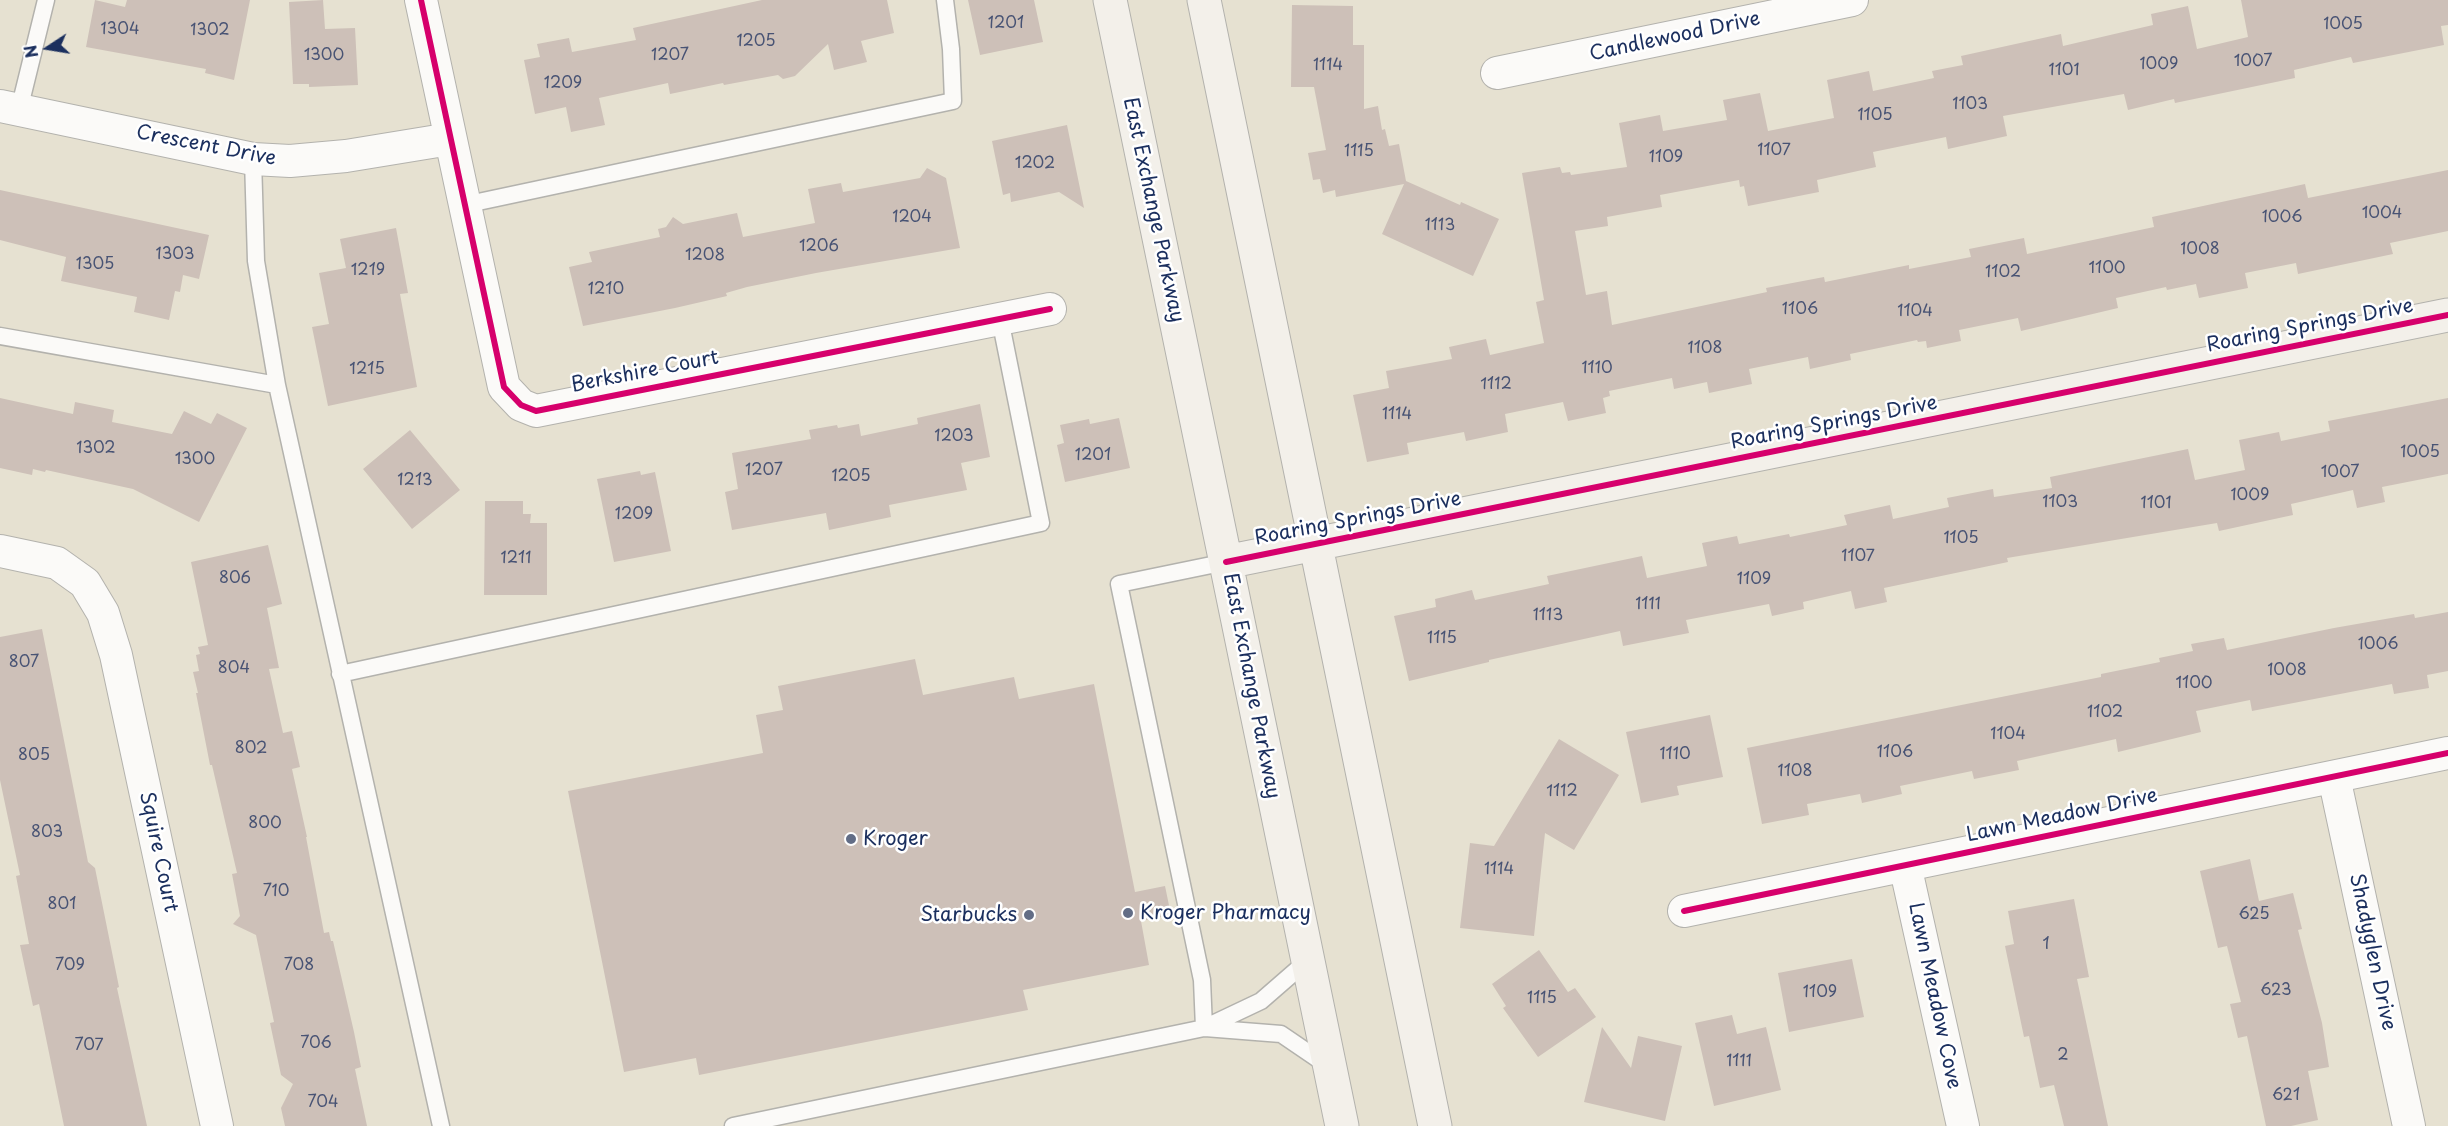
<!DOCTYPE html>
<style>
body{margin:0}
#map{position:relative;width:2448px;height:1126px;overflow:hidden;background:#e6e1d1;font-family:"Playpen Sans",sans-serif}
canvas{display:block}
.north{position:absolute;left:18px;top:18px;width:60px;height:60px;-webkit-text-stroke:4px #fff;paint-order:stroke;rotate:258deg;font-size:16px;font-weight:700;line-height:24px;text-align:center;color:#1b2f5e}
.north::after{content:'';display:block;margin:auto;width:21px;height:27px;background:#1b2f5e;clip-path:polygon(50% 0,100% 100%,50% 72%,0 100%)}
</style>
<div id="map">
<canvas width="2448" height="1126"></canvas>
<div class="north">N</div>
</div>
<script>
const g = document.querySelector('canvas').getContext('2d');
g.lineJoin = 'round';
function fillPath(path, color) {
  g.fillStyle = color;
  g.fill(path, 'evenodd');
}
function shape(rows) {
  const path = new Path2D();
  for (const r of rows) {
    path.moveTo(r[0], r[1]);
    for (let i = 2; i < r.length; i += 2) path.lineTo(r[i], r[i + 1]);
  }
  return path;
}
function strokePath(path, color, width, dash) {
  g.strokeStyle = color;
  g.lineWidth = width;
  g.lineCap = dash ? 'butt' : 'round';
  g.setLineDash(dash || []);
  g.stroke(path);
}
function write(font, color, halo, rows, align = 'center') {
  g.font = font + ' "Playpen Sans",sans-serif';
  g.lineWidth = 5;
  g.setLineDash([]);
  g.textBaseline = 'middle';
  g.strokeStyle = halo;
  g.fillStyle = color;
  for (const [text, x, y, turn = 0] of rows) {
    g.save();
    g.translate(x, y);
    g.rotate((+turn || 0) * Math.PI / 180);
    g.textAlign = isNaN(turn) ? turn : align;
    if (halo) g.strokeText(text, 0, 0);
    g.fillText(text, 0, 0);
    g.restore();
  }
}
fillPath(shape([
 [95,0,125,7,127,0,250,0,234,80,205,73,206,69,86,47],
 [323,0,325,29,355,28,358,85,309,87,309,84,293,84,289,2],
 [762,0,887,0,894,33,861,41,867,62,834,70,828,44,795,76,783,79,778,75,724,85,723,83,670,94,668,83,599,98,605,125,571,132,566,107,535,114,524,60,540,57,537,44,569,38,572,52,636,40,633,28],
 [968,0,1034,0,1043,42,980,55],
 [2241,0,2448,0,2448,25,2441,26,2444,45,2353,63,2351,57,2294,70,2295,78,2175,103,2174,99,2128,110,2124,94,2003,116,2007,136,1948,149,1946,137,1873,152,1876,167,1817,180,1819,192,1748,206,1744,186,1740,187,1739,180,1660,195,1662,207,1607,217,1608,226,1575,231,1586,295,1607,291,1612,325,1767,292,1766,288,1824,277,1825,282,1909,265,1909,269,1971,257,1969,249,2024,238,2027,254,2154,227,2152,217,2305,184,2308,198,2448,170,2448,231,2390,243,2393,254,2298,274,2296,263,2245,273,2248,288,2199,298,2196,284,2167,290,2166,287,2116,298,2118,308,2021,331,2018,318,1959,330,1961,341,1927,348,1926,341,1918,342,1917,340,1850,354,1851,360,1810,369,1808,357,1749,369,1752,384,1709,393,1707,382,1674,389,1672,378,1609,391,1610,396,1603,398,1606,413,1568,421,1563,402,1505,414,1508,432,1466,441,1464,432,1407,443,1409,454,1367,462,1353,395,1389,388,1386,371,1452,359,1449,347,1486,339,1490,355,1544,343,1536,302,1544,300,1522,173,1560,167,1562,173,1570,172,1571,175,1627,167,1619,123,1660,115,1663,131,1727,120,1723,100,1760,93,1768,131,1834,118,1827,80,1869,71,1873,91,1934,78,1932,71,1963,65,1961,56,2061,34,2063,46,2153,25,2151,14,2188,6,2197,49,2248,37],
 [1292,5,1353,6,1353,45,1364,45,1364,109,1378,106,1382,130,1385,129,1389,146,1399,144,1406,181,1460,205,1461,202,1499,219,1473,276,1382,234,1404,184,1336,197,1335,190,1323,193,1320,179,1313,180,1308,153,1326,150,1314,87,1291,87],
 [1067,125,1084,208,1059,192,1011,202,1010,193,1003,195,992,141],
 [927,168,946,178,960,248,816,273,747,287,726,293,727,296,675,308,583,326,569,267,592,262,589,252,660,237,658,229,666,227,673,217,683,224,737,213,743,237,815,223,808,189,841,183,843,192,920,178],
 [0,190,209,235,199,279,183,275,180,292,175,291,169,320,134,312,137,297,61,281,66,257,0,240],
 [396,228,408,293,400,294,417,387,328,406,312,327,329,324,319,273,346,268,340,239],
 [0,398,73,414,75,402,114,410,112,422,172,434,184,411,211,424,217,413,247,428,199,522,133,489,46,470,45,472,33,469,32,475,0,468],
 [2448,398,2448,474,2382,487,2385,502,2357,508,2353,490,2291,504,2293,515,2219,531,2217,523,2007,558,2008,562,1884,588,1887,602,1855,609,1851,591,1803,602,1804,609,1772,616,1769,604,1686,620,1689,633,1623,646,1620,631,1489,660,1489,662,1409,681,1394,616,1436,607,1435,599,1472,590,1475,600,1549,584,1547,576,1642,556,1647,578,1707,566,1702,543,1737,536,1739,544,1789,534,1790,537,1847,525,1844,515,1890,505,1893,519,1949,507,1947,498,1993,489,1994,497,2052,488,2050,477,2188,449,2195,480,2245,470,2239,440,2279,432,2281,441,2330,431,2328,421],
 [980,404,990,457,961,463,967,490,889,505,891,517,829,530,826,513,732,530,725,492,738,489,732,453,811,439,809,430,837,425,838,428,859,424,861,436,918,424,917,418],
 [1119,418,1130,468,1065,482,1057,445,1064,443,1060,425,1089,419,1090,424],
 [410,430,460,490,412,529,363,469],
 [640,471,641,475,655,472,671,551,614,562,597,479],
 [485,501,523,501,523,514,531,514,530,523,547,523,547,595,484,595],
 [268,545,282,604,267,608,279,668,269,669,283,733,292,731,300,767,292,769,307,837,306,837,324,933,329,932,331,941,333,941,354,1032,361,1067,355,1069,367,1126,285,1126,281,1108,293,1084,281,1075,270,1023,274,1022,256,935,233,924,240,916,232,874,237,873,212,765,210,765,196,693,198,693,193,672,199,671,196,655,200,654,198,647,208,645,191,562],
 [2448,612,2448,671,2427,675,2429,688,2394,694,2392,684,2252,711,2250,700,2196,711,2201,732,2118,752,2116,739,2017,761,2019,770,1974,779,1972,771,1900,786,1902,794,1862,803,1860,794,1807,804,1809,815,1762,824,1747,748,2101,677,2101,674,2160,662,2159,658,2193,651,2191,644,2224,638,2227,650,2334,628,2414,614,2415,618],
 [42,629,88,862,95,868,119,987,117,988,147,1126,64,1126,39,1004,33,1006,20,945,29,944,16,876,20,875,0,780,0,637],
 [915,659,923,695,1014,677,1019,699,1094,684,1135,892,1165,886,1171,915,1141,921,1149,965,1023,990,1028,1010,699,1075,696,1058,624,1072,568,791,763,753,756,715,783,710,778,686],
 [1710,715,1723,777,1677,786,1679,795,1641,803,1626,732],
 [1559,739,1619,775,1574,850,1545,833,1534,936,1460,928,1470,843,1494,846],
 [2250,859,2259,901,2293,893,2302,929,2298,930,2322,1023,2329,1067,2308,1071,2318,1120,2291,1126,2266,1126,2247,1036,2238,1038,2230,1004,2241,1002,2227,946,2218,948,2200,871],
 [2074,899,2089,977,2077,979,2108,1126,2064,1126,2054,1085,2040,1088,2029,1036,2024,1037,2005,946,2014,944,2008,911],
 [1539,950,1568,992,1575,988,1596,1017,1538,1057,1503,1008,1506,1006,1492,984],
 [1852,959,1864,1017,1789,1032,1778,973],
 [1732,1015,1737,1034,1766,1027,1781,1090,1714,1106,1695,1023],
 [1602,1027,1631,1068,1638,1036,1682,1046,1665,1121,1584,1102]
]), '#cdc0b8');
const lane = shape([
 [19,110,46,0],
 [253,159,256,261,277,385,441,1126],
 [464,205,953,101,951,49,945,0],
 [0,336,277,385],
 [340,674,1041,523,1000,319],
 [1204,1028,1202,980,1119,584,1226,562],
 [1205,1028,1281,1034,1328,1066],
 [733,1126,1204,1028,1261,1001,1307,961]
]);
const street = shape([
 [421,0,504,387,521,405,536,411,1050,309],
 [1497,73,1852,0],
 [0,106,253,159,290,161,346,156,450,139],
 [0,551,57,563,85,583,103,613,116,655,217,1126],
 [2334,777,2409,1126],
 [1905,865,1963,1126],
 [1684,911,2448,753]
]);
const secondary = shape([
 [1110,0,1342,1126],
 [1204,0,1435,1126],
 [1226,562,2448,315]
]);
strokePath(lane, '#b3b2ad', 19);
strokePath(street, '#b3b2ad', 34);
strokePath(secondary, '#b3b2ad', 35);
strokePath(lane, '#fbfaf8', 16);
strokePath(street, '#fbfaf8', 32);
strokePath(secondary, '#f3f0ea', 33);
strokePath(shape([
 [421,0,504,387,521,405,536,411,1050,309],
 [1226,562,2448,315],
 [1684,911,2448,753]
]), '#d6006c', 6);
for (const [x, y, r, color] of [
 [851,839,6,"#626d86"],
 [1128,913,6,"#626d86"],
 [1029,915,6,"#626d86"]
]) {
  const dot = new Path2D();
  dot.arc(x, y, r, 0, 2 * Math.PI);
  g.fillStyle = color;
  g.fill(dot);
  strokePath(dot, '#fff', 2);
}
write('16px', '#485374', null, [
 ["1201",1006,24],
 ["1005",2343,25],
 ["1304",120,30],
 ["1302",210,31],
 ["1205",756,42],
 ["1300",324,56],
 ["1207",670,56],
 ["1007",2253,62],
 ["1009",2159,65],
 ["1114",1328,66],
 ["1101",2064,71],
 ["1209",563,84],
 ["1103",1970,105],
 ["1105",1875,116],
 ["1107",1774,151],
 ["1115",1359,152],
 ["1109",1666,158],
 ["1202",1035,164],
 ["1004",2382,214],
 ["1204",912,218],
 ["1006",2282,218],
 ["1113",1440,226],
 ["1206",819,247],
 ["1008",2200,250],
 ["1303",175,255],
 ["1208",705,256],
 ["1305",95,265],
 ["1100",2107,269],
 ["1219",368,271],
 ["1102",2003,273],
 ["1210",606,290],
 ["1106",1800,310],
 ["1104",1915,312],
 ["1108",1705,349],
 ["1110",1597,369],
 ["1215",367,370],
 ["1112",1496,385],
 ["1114",1397,415],
 ["1203",954,437],
 ["1302",96,449],
 ["1005",2420,453],
 ["1201",1093,456],
 ["1300",195,460],
 ["1207",764,471],
 ["1007",2340,473],
 ["1205",851,477],
 ["1213",415,481],
 ["1009",2250,496],
 ["1103",2060,503],
 ["1101",2156,504],
 ["1209",634,515],
 ["1105",1961,539],
 ["1107",1858,557],
 ["1211",516,559],
 ["806",235,579],
 ["1109",1754,580],
 ["1111",1648,605],
 ["1113",1548,616],
 ["1115",1442,639],
 ["1006",2378,645],
 ["807",24,663],
 ["804",234,669],
 ["1008",2287,671],
 ["1100",2194,684],
 ["1102",2105,713],
 ["1104",2008,735],
 ["802",251,749],
 ["1106",1895,753],
 ["1110",1675,755],
 ["805",34,756],
 ["1108",1795,772],
 ["1112",1562,792],
 ["800",265,824],
 ["803",47,833],
 ["1114",1499,870],
 ["710",276,892],
 ["801",62,905],
 ["625",2254,915],
 ["1",2046,945],
 ["709",70,966],
 ["708",299,966],
 ["623",2276,991],
 ["1109",1820,993],
 ["1115",1542,999],
 ["706",316,1044],
 ["707",89,1046],
 ["2",2063,1056],
 ["1111",1739,1062],
 ["621",2286,1096],
 ["704",323,1103]
]);
write('20px', '#1b2f5e', '#fff', [
 ["Candlewood Drive",1675,37,-12],
 ["Crescent Drive",206,146,11],
 ["East Exchange Parkway",1153,210,78],
 ["Roaring Springs Drive",2310,326,-11],
 ["Berkshire Court",645,372,-11],
 ["Roaring Springs Drive",1834,423,-11],
 ["Roaring Springs Drive",1358,519,-11],
 ["East Exchange Parkway",1251,686,79],
 ["Lawn Meadow Drive",2062,816,-12],
 ["Squire Court",158,852,78],
 ["Shadyglen Drive",2372,952,78],
 ["Lawn Meadow Cove",1934,996,78]
]);
write('20px', '#1b2f5e', '#fff', [
 ["Kroger",863,839],
 ["Kroger Pharmacy",1140,913],
 ["Starbucks",1017,915,"right"]
], 'left');
</script>
